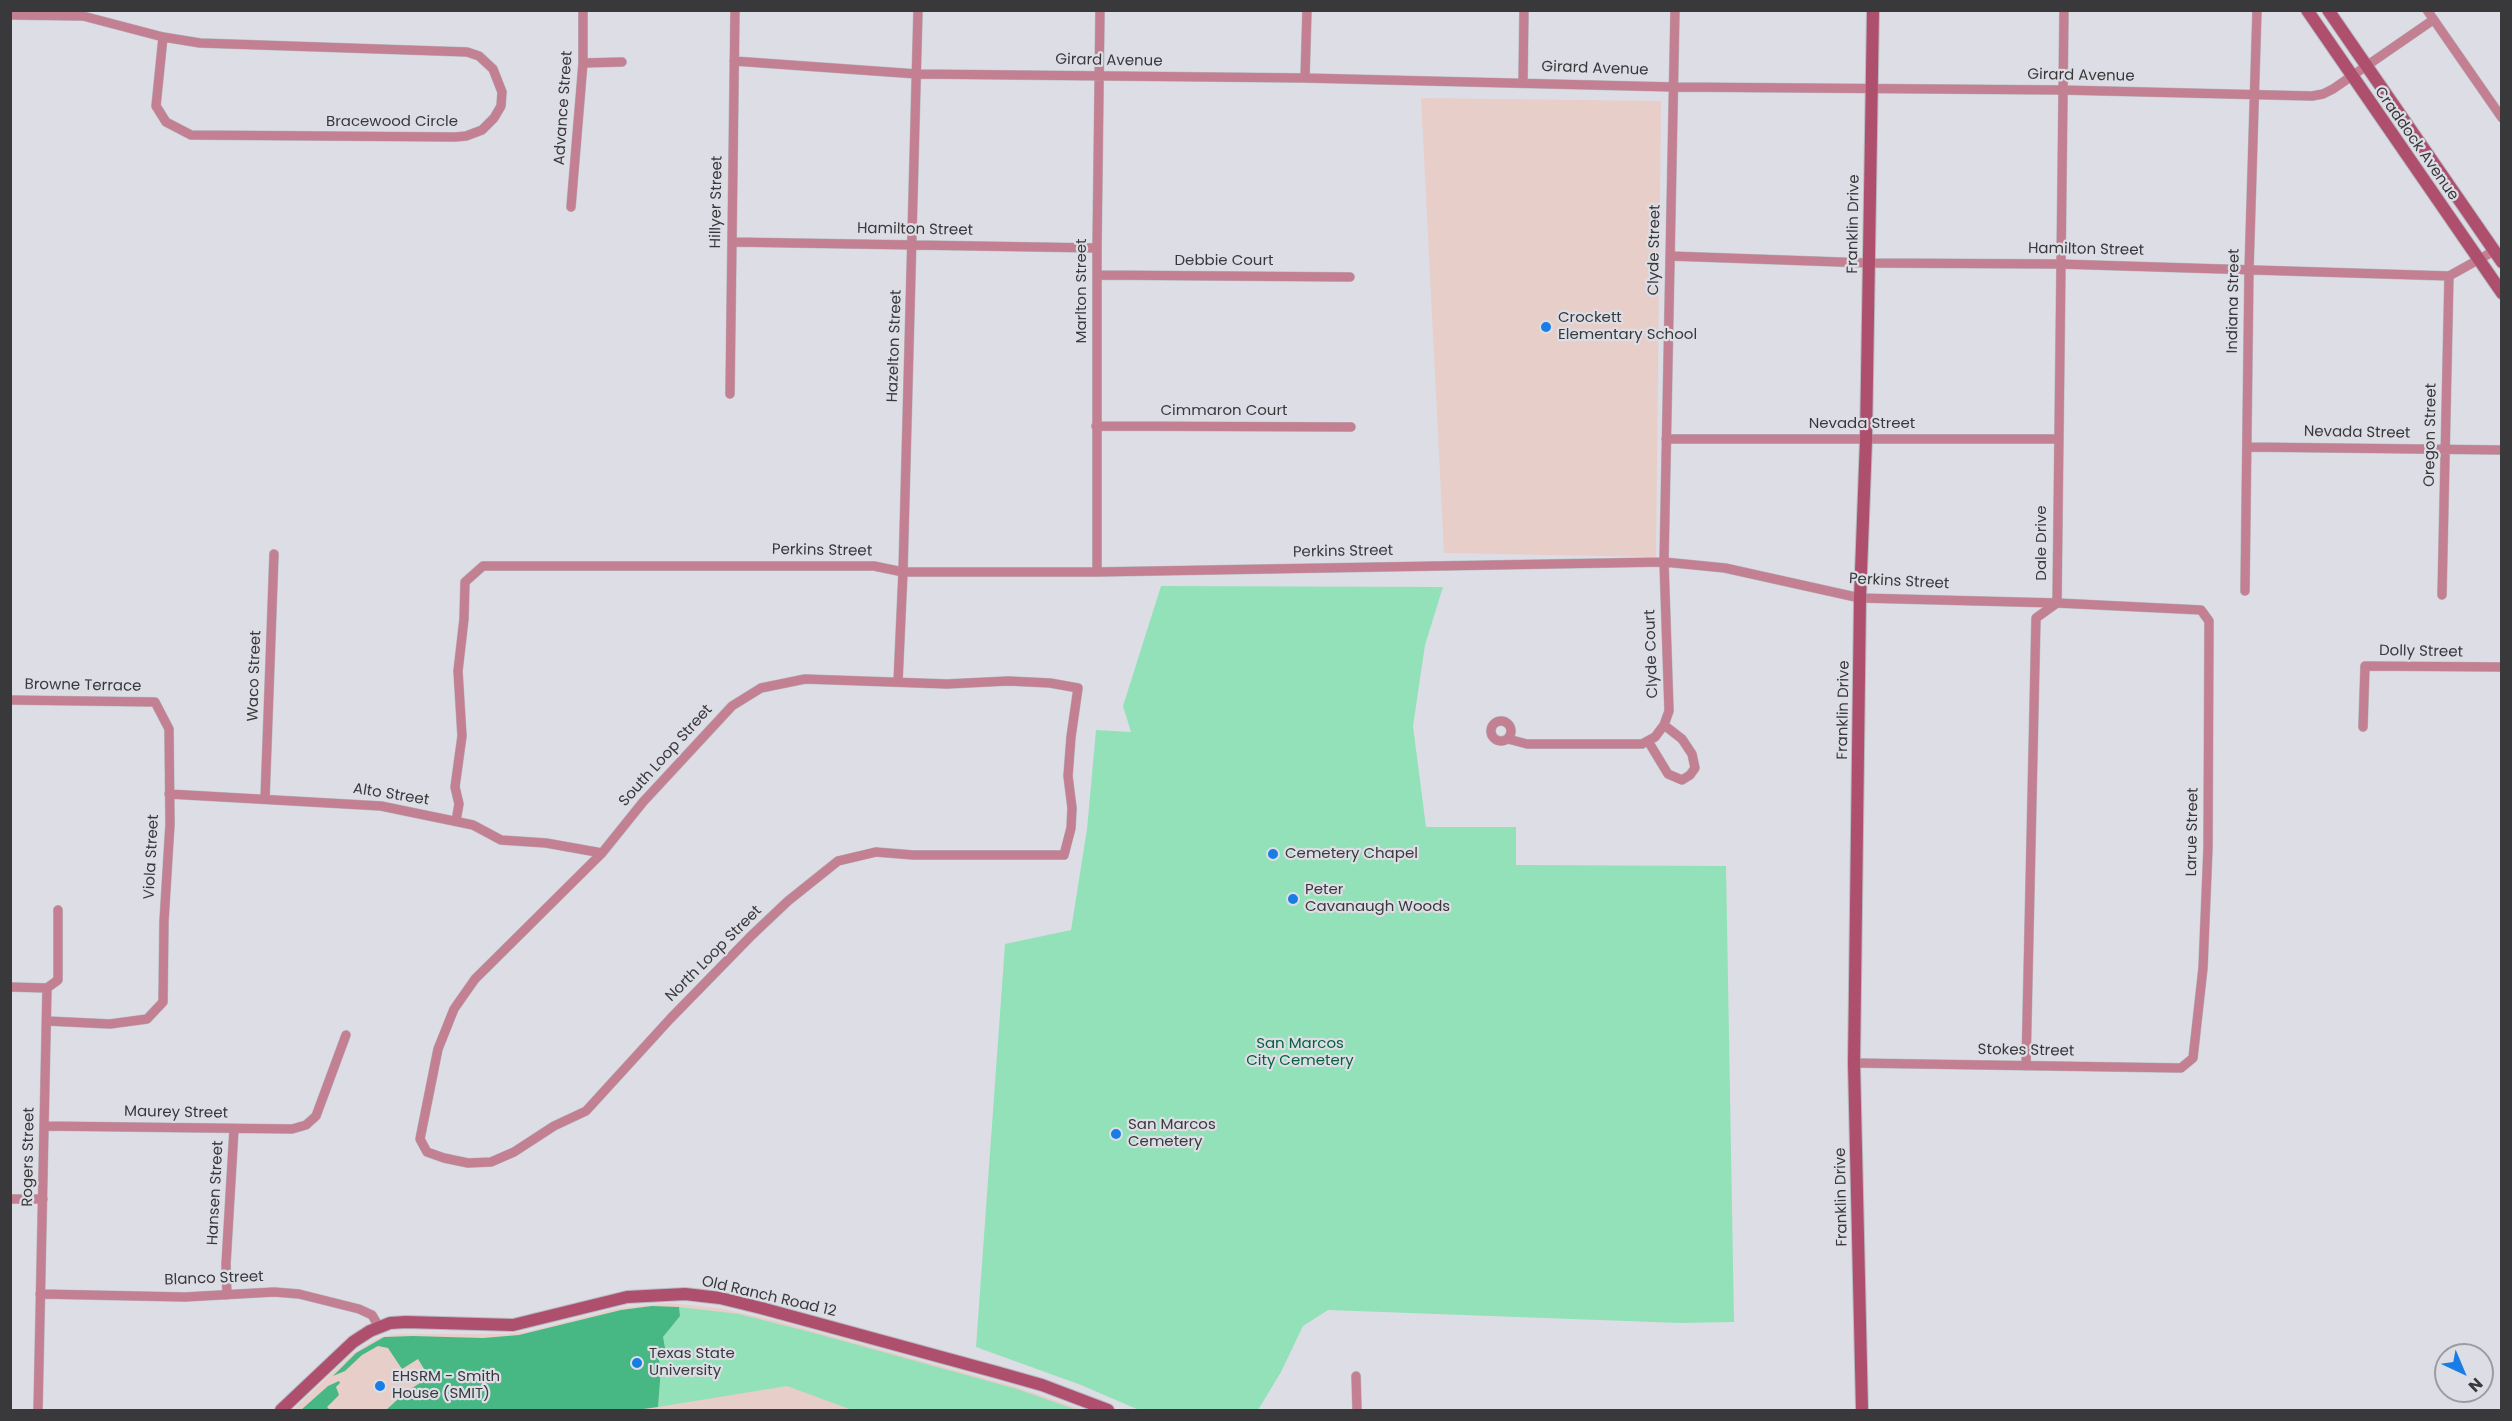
<!DOCTYPE html>
<style>
body{margin:0}
#map{position:relative;width:2512px;height:1421px;overflow:hidden;background:#dddee5;font-family:Poppins,sans-serif}
canvas{display:block}
.frame{position:absolute;inset:0;border:12px solid #39393c;pointer-events:none}
.north{position:absolute;left:2434px;top:1343px;width:60px;height:60px;box-sizing:border-box;background:#dddee5;border:2px solid #9b9ca1;border-radius:50%;rotate:136deg;font-size:16px;font-weight:700;line-height:24px;text-align:center;color:#39393c}
.north::after{content:'';display:block;margin:auto;width:21px;height:27px;background:#197de5;clip-path:polygon(50% 0,100% 100%,50% 72%,0 100%)}
</style>
<div id="map">
<canvas width="2512" height="1421"></canvas>
<div class="frame"></div>
<div class="north">N</div>
</div>
<script>
const g = document.querySelector('canvas').getContext('2d');
g.lineJoin = 'round';
function fillPath(path, color) {
  g.fillStyle = color;
  g.fill(path, 'evenodd');
}
function shape(rows) {
  const path = new Path2D();
  for (const r of rows) {
    if (r.length === 3) {
      path.moveTo(r[0] + r[2], r[1]);
      path.arc(r[0], r[1], r[2], 0, 2 * Math.PI);
      continue;
    }
    path.moveTo(r[0], r[1]);
    for (let i = 2; i < r.length; i += 2) path.lineTo(r[i], r[i + 1]);
  }
  return path;
}
function strokePath(path, color, width, dash) {
  g.strokeStyle = color;
  g.lineWidth = width;
  g.lineCap = dash ? 'butt' : 'round';
  g.setLineDash(dash || []);
  g.stroke(path);
}
function write(font, color, halo, rows, align = 'center') {
  g.font = font + ' Poppins,sans-serif';
  g.lineWidth = 4.5;
  g.setLineDash([]);
  g.textBaseline = 'middle';
  g.strokeStyle = halo;
  g.fillStyle = color;
  for (const [text, x, y, turn = 0] of rows) {
    g.save();
    g.translate(x, y);
    g.rotate((+turn || 0) * Math.PI / 180);
    g.textAlign = isNaN(turn) ? turn : align;
    if (halo) g.strokeText(text, 0, 0);
    g.fillText(text, 0, 0);
    g.restore();
  }
}
fillPath(shape([
 [1421,98,1661,101,1656,557,1444,553],
 [669,1303,719,1308,777,1321,1017,1387,1083,1410,293,1410,352,1354,377,1338,397,1334,505,1334,530,1331,619,1308]
]), '#e8cec9');
fillPath(shape([
 [1161,586,1443,587,1425,645,1413,726,1426,827,1516,827,1516,865,1726,866,1734,1322,1680,1323,1328,1310,1303,1326,1281,1372,1258,1410,1139,1410,1081,1385,976,1347,1005,944,1071,930,1087,829,1096,730,1131,732,1123,706],
 [679,1307,739,1314,814,1333,1017,1389,1077,1410,852,1410,787,1386,658,1407,661,1368,658,1357,663,1337,680,1316]
]), '#93e1b8');
fillPath(shape([
 [652,1306,679,1307,680,1316,663,1337,665,1348,658,1357,661,1368,658,1407,636,1410,386,1410,406,1392,429,1377,418,1359,402,1369,388,1348,378,1346,362,1355,345,1371,333,1376,356,1353,384,1337,413,1336,483,1338,519,1335,621,1310],
 [339,1381,340,1383,336,1387,339,1395,327,1407,330,1410,301,1410,328,1386]
]), '#47b784');
const street = shape([
 [2427,10,2502,118],
 [10,15,83,16,163,37,200,43,467,52,479,56,493,69,502,92,501,106,494,118,482,130,466,136,455,137,191,135,166,122,156,106,163,37],
 [734,61,917,74,1305,78,1673,87,2062,90,2312,96,2323,94,2333,89,2433,20],
 [583,63,622,62],
 [1305,78,1307,10],
 [1523,82,1524,10],
 [571,207,583,63,583,10],
 [732,242,1097,248],
 [1670,256,1868,263,2059,264,2449,276,2494,251],
 [1098,275,1350,277],
 [730,394,735,10],
 [1096,426,1351,427],
 [1666,439,2058,439],
 [2248,447,2502,450],
 [1097,572,1097,248,1100,10],
 [2245,591,2249,270,2257,10],
 [2442,595,2449,276],
 [805,679,947,684,1008,681,1050,683,1078,688,1071,737,1068,776,1072,808,1071,828,1064,855,913,855,876,852,838,861,788,901,751,936,670,1019,586,1111,554,1126,514,1152,491,1162,468,1163,444,1158,427,1152,420,1139,438,1049,454,1009,475,979,602,853,643,802,732,706,761,688,805,679],
 [898,682,903,572,918,10],
 [10,700,155,702,169,729,170,824,164,921,163,1002,147,1019,110,1024,47,1021],
 [1501,731,10],
 [2363,727,2365,666,2502,667],
 [1508,739,1527,744,1642,744,1655,737,1664,725,1669,711,1664,562,1675,10],
 [1648,741,1668,774,1682,780,1690,775,1695,768,1692,754,1682,739,1664,725],
 [169,794,381,806,473,825,501,840,546,843,602,853],
 [265,799,274,554],
 [456,821,459,804,455,787,462,736,458,671,464,619,465,582,483,566,874,566,903,572,1097,572,1664,562,1725,568,1860,598,2057,603,2201,610,2209,621,2208,848,2203,968,2193,1058,2181,1068,1854,1063],
 [10,987,47,988],
 [2026,1066,2036,618,2057,603,2064,10],
 [44,1126,292,1129,306,1125,316,1116,346,1035],
 [10,1199,43,1199],
 [40,1294,185,1297,274,1292,299,1294,359,1309,372,1315,379,1327],
 [227,1295,226,1264,234,1129],
 [1356,1376,1357,1410],
 [38,1410,47,988,58,980,58,910]
]);
const secondary = shape([
 [2307,10,2502,293],
 [2328,10,2502,262],
 [281,1410,353,1342,370,1331,390,1323,406,1322,513,1325,627,1297,685,1294,720,1298,761,1308,996,1372,1042,1385,1108,1410],
 [1862,1410,1854,1063,1860,598,1866,440,1873,10]
]);
strokePath(street, '#b9bac0', 10);
strokePath(secondary, '#b9bac0', 14);
strokePath(street, '#c28092', 9);
strokePath(secondary, '#ae4f6e', 12);
for (const [x, y, r, color] of [
 [1546,327,6,"#197de5"],
 [1273,854,6,"#197de5"],
 [1293,899,6,"#197de5"],
 [1116,1134,6,"#197de5"],
 [637,1363,6,"#197de5"],
 [380,1386,6,"#197de5"]
]) {
  const dot = new Path2D();
  dot.arc(x, y, r, 0, 2 * Math.PI);
  g.fillStyle = color;
  g.fill(dot);
  strokePath(dot, '#dddee5', 2);
}
write('15px', '#39393c', '#dddee5', [
 ["Girard Avenue",1109,61,1],
 ["Girard Avenue",1595,69,2],
 ["Girard Avenue",2081,76,1],
 ["Advance Street",564,108,-86],
 ["Bracewood Circle",392,122],
 ["Craddock Avenue",2416,144,55],
 ["Hillyer Street",717,202,-89],
 ["Franklin Drive",1854,224,-89],
 ["Hamilton Street",915,230,1],
 ["Clyde Street",1655,250,-89],
 ["Hamilton Street",2086,250,1],
 ["Debbie Court",1224,261],
 ["Marlton Street",1082,291,-90],
 ["Indiana Street",2234,301,-89],
 ["Hazelton Street",895,346,-88],
 ["Cimmaron Court",1224,411],
 ["Nevada Street",1862,424],
 ["Nevada Street",2357,433,1],
 ["Oregon Street",2431,435,-89],
 ["Dale Drive",2042,543,-90],
 ["Perkins Street",822,551,1],
 ["Perkins Street",1343,552,-1],
 ["Perkins Street",1899,582,3],
 ["Dolly Street",2421,652,1],
 ["Clyde Court",1652,654,-92],
 ["Waco Street",255,676,-88],
 ["Browne Terrace",83,686,1],
 ["Franklin Drive",1844,710,-89],
 ["South Loop Street",666,756,-48],
 ["Alto Street",391,795,9],
 ["Larue Street",2193,832,-89],
 ["Viola Street",152,857,-87],
 ["North Loop Street",714,954,-45],
 ["Stokes Street",2026,1051,1],
 ["Maurey Street",176,1113,1],
 ["Rogers Street",29,1157,-89],
 ["Hansen Street",216,1193,-87],
 ["Franklin Drive",1842,1197,-91],
 ["Blanco Street",214,1279,-2],
 ["Old Ranch Road 12",769,1297,13]
]);
write('15px', '#39393c', '#dddee5', [
 ["Crockett",1558,318],
 ["Elementary School",1558,335],
 ["Cemetery Chapel",1285,854],
 ["Peter",1305,890],
 ["Cavanaugh Woods",1305,907],
 ["San Marcos",1128,1125],
 ["Cemetery",1128,1142],
 ["Texas State",649,1354],
 ["University",649,1371],
 ["EHSRM - Smith",392,1377],
 ["House (SMIT)",392,1394]
], 'left');
write('15px', '#06603e', '#dddee5', [
 ["San Marcos",1300,1044],
 ["City Cemetery",1300,1061]
]);
</script>
